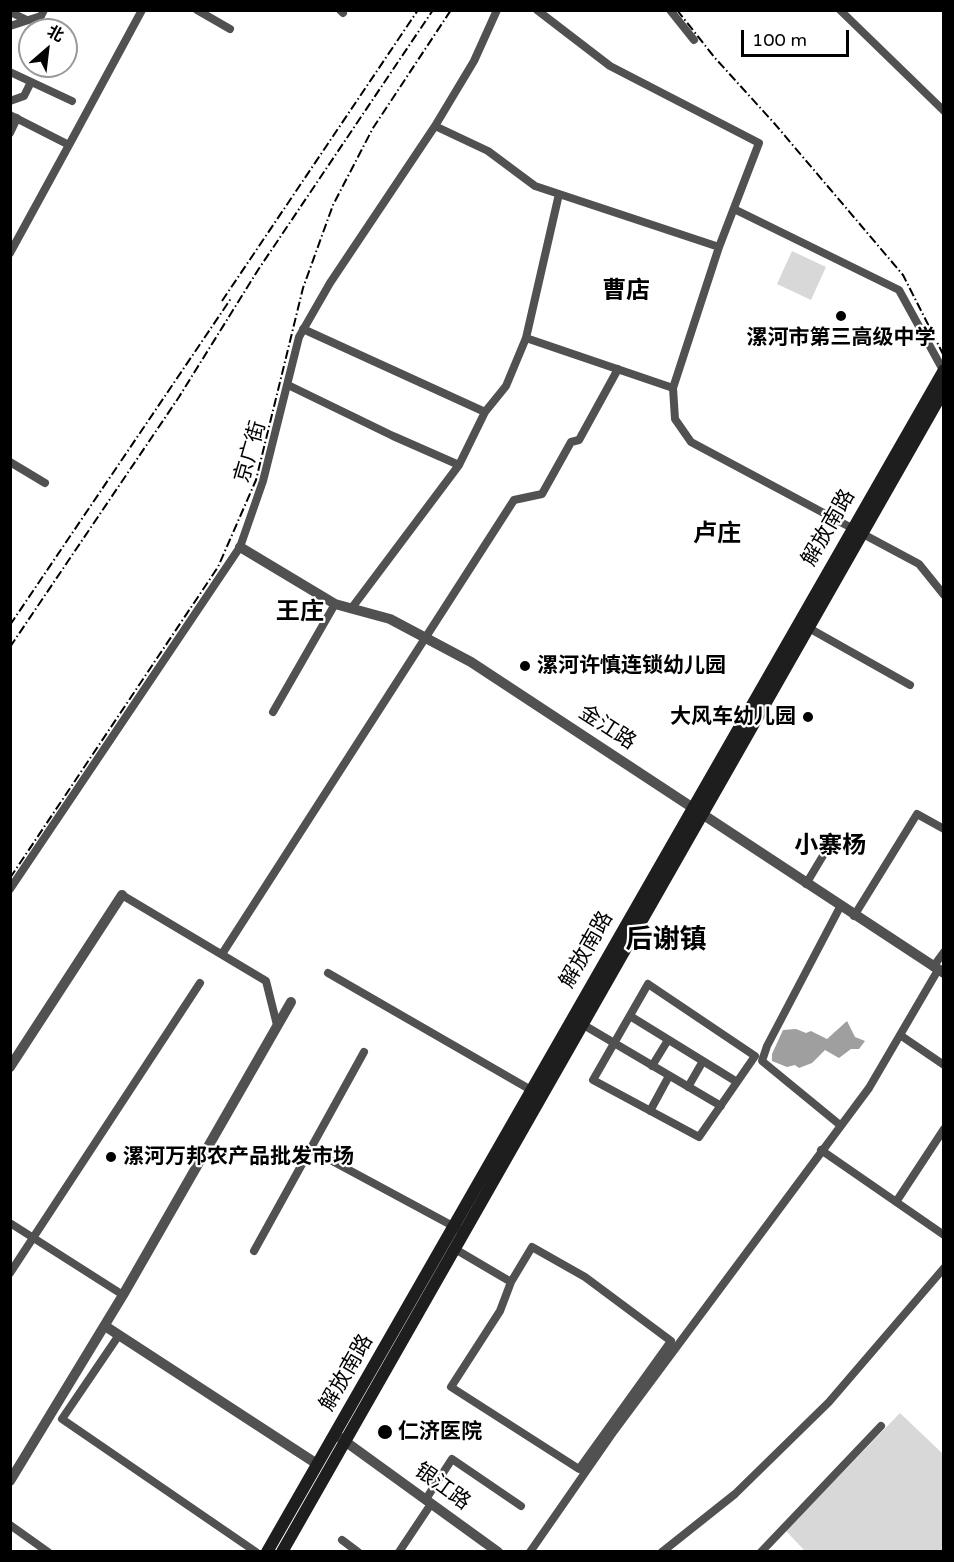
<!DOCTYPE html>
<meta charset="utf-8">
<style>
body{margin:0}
#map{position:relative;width:954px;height:1562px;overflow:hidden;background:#fff;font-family:"Varela Round","Noto Sans SC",sans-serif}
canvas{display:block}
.frame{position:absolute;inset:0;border:12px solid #000;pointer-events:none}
.north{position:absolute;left:18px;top:18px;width:60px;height:60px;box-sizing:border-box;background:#fff;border:2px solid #999;border-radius:50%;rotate:28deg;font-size:16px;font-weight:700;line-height:24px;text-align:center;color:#000}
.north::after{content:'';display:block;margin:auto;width:21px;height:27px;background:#000;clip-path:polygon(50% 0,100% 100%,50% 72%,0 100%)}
.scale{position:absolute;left:741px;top:30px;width:108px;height:27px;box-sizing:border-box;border:3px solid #000;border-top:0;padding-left:8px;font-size:18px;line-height:21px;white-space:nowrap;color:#000;-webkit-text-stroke:4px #fff;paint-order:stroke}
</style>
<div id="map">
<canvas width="954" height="1562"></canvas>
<div class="frame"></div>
<div class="north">北</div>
<div class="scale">100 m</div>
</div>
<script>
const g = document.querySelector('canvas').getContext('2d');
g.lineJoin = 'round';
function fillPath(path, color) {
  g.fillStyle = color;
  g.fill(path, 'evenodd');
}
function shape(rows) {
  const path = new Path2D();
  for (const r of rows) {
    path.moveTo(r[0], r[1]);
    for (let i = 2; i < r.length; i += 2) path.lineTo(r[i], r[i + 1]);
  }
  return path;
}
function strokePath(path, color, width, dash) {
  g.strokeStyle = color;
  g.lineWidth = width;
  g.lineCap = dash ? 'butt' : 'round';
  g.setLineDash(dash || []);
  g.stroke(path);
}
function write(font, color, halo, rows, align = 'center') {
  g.font = font + ' "Varela Round","Noto Sans SC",sans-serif';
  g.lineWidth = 4.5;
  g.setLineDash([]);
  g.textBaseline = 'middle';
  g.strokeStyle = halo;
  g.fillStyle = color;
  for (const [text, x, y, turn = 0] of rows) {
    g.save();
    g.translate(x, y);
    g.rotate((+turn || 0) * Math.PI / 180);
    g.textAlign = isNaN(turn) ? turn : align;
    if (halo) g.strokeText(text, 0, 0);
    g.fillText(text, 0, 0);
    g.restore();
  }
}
fillPath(shape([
 [792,251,826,267,811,300,777,284],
 [900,1413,943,1454,943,1551,805,1551,786,1531]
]), '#d8d8d8');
fillPath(shape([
 [847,1021,855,1037,865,1041,859,1049,851,1049,839,1058,825,1050,812,1063,799,1068,795,1065,787,1067,772,1061,772,1054,783,1030,796,1029,806,1033,811,1031,827,1039]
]), '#9f9f9f');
strokePath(shape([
 [197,10,230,29],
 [340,10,343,13],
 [670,10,694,40],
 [840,10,944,111],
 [10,12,27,20],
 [10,26,41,16,44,10],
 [10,72,72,101],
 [10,101,24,96,31,82],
 [10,115,69,145,10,253],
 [435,126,488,151,535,186,719,247,759,143,610,66,537,10],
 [10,133,17,118],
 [69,145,142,10],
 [734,209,899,290,943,370],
 [303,329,485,412,459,465],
 [526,338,673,388,719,247],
 [288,385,393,436,459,465,351,609],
 [673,388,675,419,691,442,919,564,944,595],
 [485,412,506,386,526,338,559,194],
 [10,462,45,483],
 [807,627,910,685],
 [273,712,335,604],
 [806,884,827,849],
 [10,889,240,547,263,481,299,337,330,283,435,126,474,61,497,10],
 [122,895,266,981,277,1025],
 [854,916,917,814,944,829],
 [222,954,514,500,542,494,571,442,579,440,618,369],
 [933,967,944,952],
 [328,973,531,1090],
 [648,984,755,1056,699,1137,593,1080,648,984],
 [630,1016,737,1082],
 [582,1024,721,1106],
 [900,1035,944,1065],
 [652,1066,668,1040],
 [688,1087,703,1061],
 [650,1111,669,1076],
 [840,1125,762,1061,767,1046,840,907],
 [310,1149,464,1232],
 [821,1150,944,1235],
 [896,1202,944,1129],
 [10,1223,123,1295],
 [455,1249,511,1282,500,1311,451,1387,579,1469,671,1341,585,1277,532,1247,511,1282],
 [254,1251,364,1052],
 [10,1273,200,983],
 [119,1335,62,1419,256,1552],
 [426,1499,452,1459,521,1506],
 [10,1525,48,1552],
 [342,1540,358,1552],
 [399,1552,431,1504],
 [530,1552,614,1431,869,1088,938,970],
 [662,1552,735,1494,829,1402,944,1268],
 [761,1552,881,1426]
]), '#515151', 8);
strokePath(shape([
 [240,547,335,604,390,619,471,662,944,973],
 [10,1067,122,895],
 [105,1326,317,1464],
 [335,1434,498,1552],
 [10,1481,123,1295,291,1002]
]), '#515151', 10);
strokePath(shape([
 [267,1552,944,370],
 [282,1552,944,390]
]), '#1e1e1e', 12);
strokePath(shape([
 [677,10,715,58,774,123,903,275,944,356],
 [222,301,418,10],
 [10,625,232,297],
 [10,647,179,397,258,270,433,10],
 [10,878,218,567,256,480,303,288,333,205,373,128,451,10]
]), '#000', 2, [9, 3, 1.5, 3]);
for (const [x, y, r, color] of [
 [841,316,6,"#000"],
 [525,666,6,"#000"],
 [808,717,6,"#000"],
 [111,1157,6,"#000"],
 [385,1432,8,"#000"]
]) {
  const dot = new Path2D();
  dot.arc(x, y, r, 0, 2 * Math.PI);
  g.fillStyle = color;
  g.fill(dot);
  strokePath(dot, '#fff', 2);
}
write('bold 21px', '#000', '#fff', [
 ["漯河市第三高级中学",841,338,"center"],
 ["漯河许慎连锁幼儿园",537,666],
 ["大风车幼儿园",796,717,"right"],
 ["漯河万邦农产品批发市场",123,1157],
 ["仁济医院",398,1432]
], 'left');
write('21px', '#000', '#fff', [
 ["京广街",251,452,-74],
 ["解放南路",829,528,-60],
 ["金江路",607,728,33],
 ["解放南路",587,950,-60],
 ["解放南路",347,1373,-60],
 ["银江路",442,1487,36]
]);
write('bold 24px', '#000', '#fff', [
 ["曹店",626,292],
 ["卢庄",717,535],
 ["王庄",300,613],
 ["小寨杨",830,847]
]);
write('bold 27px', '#000', '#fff', [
 ["后谢镇",666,941]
]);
</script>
